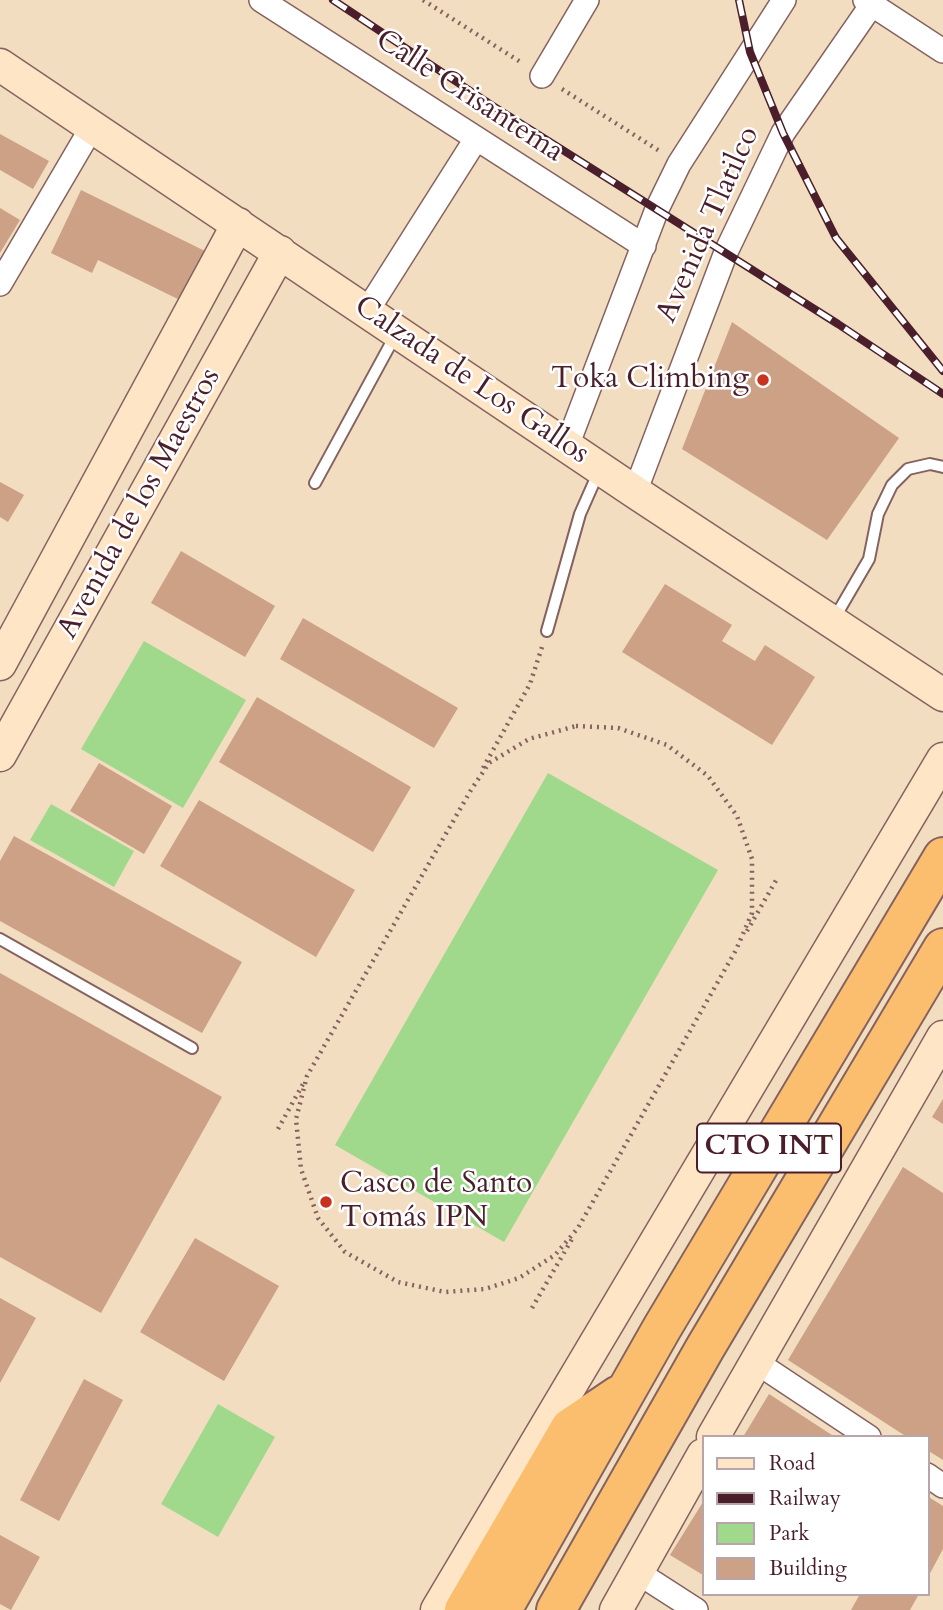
<!DOCTYPE html>
<meta charset="utf-8">
<style>
body{margin:0}
#map{position:relative;width:943px;height:1610px;overflow:hidden;background:#f2ddc0;font-family:Cardo,serif}
canvas{display:block}
.legend{position:absolute;left:702px;top:1435px;width:228px;height:161px;box-sizing:border-box;background:#fff;border:2px solid #b7a5aa;margin:0;padding:9px 12px;list-style:none;font-size:21px;color:#4a1f2b}
.legend li{display:flex;align-items:center;gap:14px;height:35px}
.legend b{width:35px;border:2px solid #b7a5aa}
</style>
<div id="map">
<canvas width="943" height="1610"></canvas>
<ul class="legend">
<li><b style="height:9px;background:#fde5c5"></b>Road</li>
<li><b style="height:9px;background:#4a1f2b"></b>Railway</li>
<li><b style="height:19px;background:#a0d98c"></b>Park</li>
<li><b style="height:19px;background:#cca185"></b>Building</li>
</ul>
</div>
<script>
const g = document.querySelector('canvas').getContext('2d');
g.lineJoin = 'round';
function fillPath(path, color) {
  g.fillStyle = color;
  g.fill(path, 'evenodd');
}
function shape(rows) {
  const path = new Path2D();
  for (const r of rows) {
    path.moveTo(r[0], r[1]);
    for (let i = 2; i < r.length; i += 2) path.lineTo(r[i], r[i + 1]);
  }
  return path;
}
function strokePath(path, color, width, dash) {
  g.strokeStyle = color;
  g.lineWidth = width;
  g.lineCap = dash ? 'butt' : 'round';
  g.setLineDash(dash || []);
  g.stroke(path);
}
function write(font, color, halo, rows, align = 'center') {
  g.font = font + ' Cardo,serif';
  g.lineWidth = 5;
  g.setLineDash([]);
  g.textBaseline = 'middle';
  g.strokeStyle = halo;
  g.fillStyle = color;
  for (const [text, x, y, turn = 0] of rows) {
    g.save();
    g.translate(x, y);
    g.rotate((+turn || 0) * Math.PI / 180);
    g.textAlign = isNaN(turn) ? turn : align;
    if (halo) g.strokeText(text, 0, 0);
    g.fillText(text, 0, 0);
    g.restore();
  }
}
fillPath(shape([
 [144,641,246,700,183,808,81,749],
 [548,773,718,870,504,1242,335,1145],
 [51,804,134,851,114,887,30,840],
 [218,1404,275,1437,218,1537,161,1504]
]), '#a0d98c');
fillPath(shape([
 [0,134,49,161,33,189,0,170],
 [81,190,211,254,186,303,98,260,92,273,51,253],
 [0,208,20,220,0,253],
 [732,322,899,438,827,540,682,449],
 [0,482,24,495,8,522,0,517],
 [181,551,275,606,245,657,151,603],
 [665,584,732,625,722,641,755,661,765,645,815,677,772,745,622,652],
 [303,618,458,708,434,748,280,659],
 [257,697,411,787,373,852,219,762],
 [99,763,172,806,144,854,70,811],
 [199,800,355,890,316,957,160,866],
 [14,836,242,962,202,1033,0,921,0,861],
 [0,973,222,1097,101,1313,0,1257],
 [943,1099,943,1124,932,1117],
 [903,1167,943,1193,943,1460,927,1450,927,1437,907,1437,788,1360],
 [195,1238,279,1286,224,1381,140,1332],
 [0,1298,36,1318,0,1383],
 [84,1379,123,1400,59,1521,20,1500],
 [769,1394,835,1437,743,1437],
 [927,1496,943,1506,943,1549,927,1579],
 [703,1502,703,1575,670,1555],
 [0,1535,40,1557,11,1610,0,1604],
 [860,1594,919,1594,910,1610,851,1610]
]), '#cca185');
const lane = shape([
 [315,483,396,334],
 [834,619,869,559,878,514,892,485,908,469,930,464,943,467],
 [547,631,580,514,599,471],
 [0,939,192,1048]
]);
const street = shape([
 [261,0,644,246],
 [865,0,943,51],
 [542,76,587,0],
 [0,284,92,127],
 [367,311,476,139],
 [567,446,657,209,679,164,784,0],
 [635,492,726,252,783,133,875,0],
 [756,1362,869,1437],
 [927,1475,943,1486],
 [637,1572,696,1610]
]);
const secondary = shape([
 [0,65,635,492,943,695],
 [0,664,238,224],
 [0,755,280,252],
 [713,1437,943,1037],
 [437,1610,943,759],
 [616,1610,703,1455]
]);
const highway = shape([
 [464,1610,570,1428,619,1395],
 [502,1610,662,1328,943,857],
 [556,1610,705,1348,943,948]
]);
strokePath(lane, '#85625f', 14);
strokePath(street, '#85625f', 26);
strokePath(secondary, '#85625f', 35);
strokePath(highway, '#85625f', 42);
strokePath(shape([
 [423,0,522,63],
 [562,89,661,152],
 [576,726,618,728,667,745,708,776,737,816,752,859,752,913,736,950,578,1228,555,1255,519,1278,485,1289,445,1292,398,1282,345,1252,318,1218,301,1169,296,1119,307,1076,471,790,489,763,529,739,576,726],
 [483,768,530,684,542,647],
 [747,931,778,877],
 [278,1129,303,1084],
 [532,1308,572,1239]
]), '#85625f', 4.5, [2, 5]);
strokePath(lane, '#fff', 10);
strokePath(street, '#fff', 23);
strokePath(secondary, '#fde5c5', 32);
strokePath(highway, '#fabe6e', 38);
const rail = shape([
 [333,0,493,106,838,324,943,394],
 [739,0,750,52,783,133,836,238,943,371]
]);
strokePath(rail, '#4a1f2b', 8);
strokePath(rail, '#fff', 5, [16]);
for (const [x, y, r, color] of [
 [763,380,7,"#c8321e"],
 [326,1202,7,"#c8321e"]
]) {
  const dot = new Path2D();
  dot.arc(x, y, r, 0, 2 * Math.PI);
  g.fillStyle = color;
  g.fill(dot);
  strokePath(dot, '#fff', 2.5);
}
for (const [x, y, w] of [
 [769,1148,144]
]) {
  const box = new Path2D();
  box.roundRect(x - w / 2, y - 24.5, w, 49, 5);
  g.fillStyle = '#fff';
  g.fill(box);
  strokePath(box, '#4a1f2b', 2);
}
write('bold 28px', '#4a1f2b', null, [
 ["CTO INT",769,1148]
]);
write('30px', '#4a1f2b', '#fff', [
 ["Calle Crisantema",469,97,33],
 ["Avenida Tlatilco",709,225,-66],
 ["Calzada de Los Gallos",471,381,34],
 ["Avenida de los Maestros",140,504,-61]
]);
write('30px', '#4a1f2b', '#fff', [
 ["Toka Climbing",749,380],
 ["Casco de Santo",340,1185,"left"],
 ["Tomás IPN",340,1219,"left"]
], 'right');
</script>
